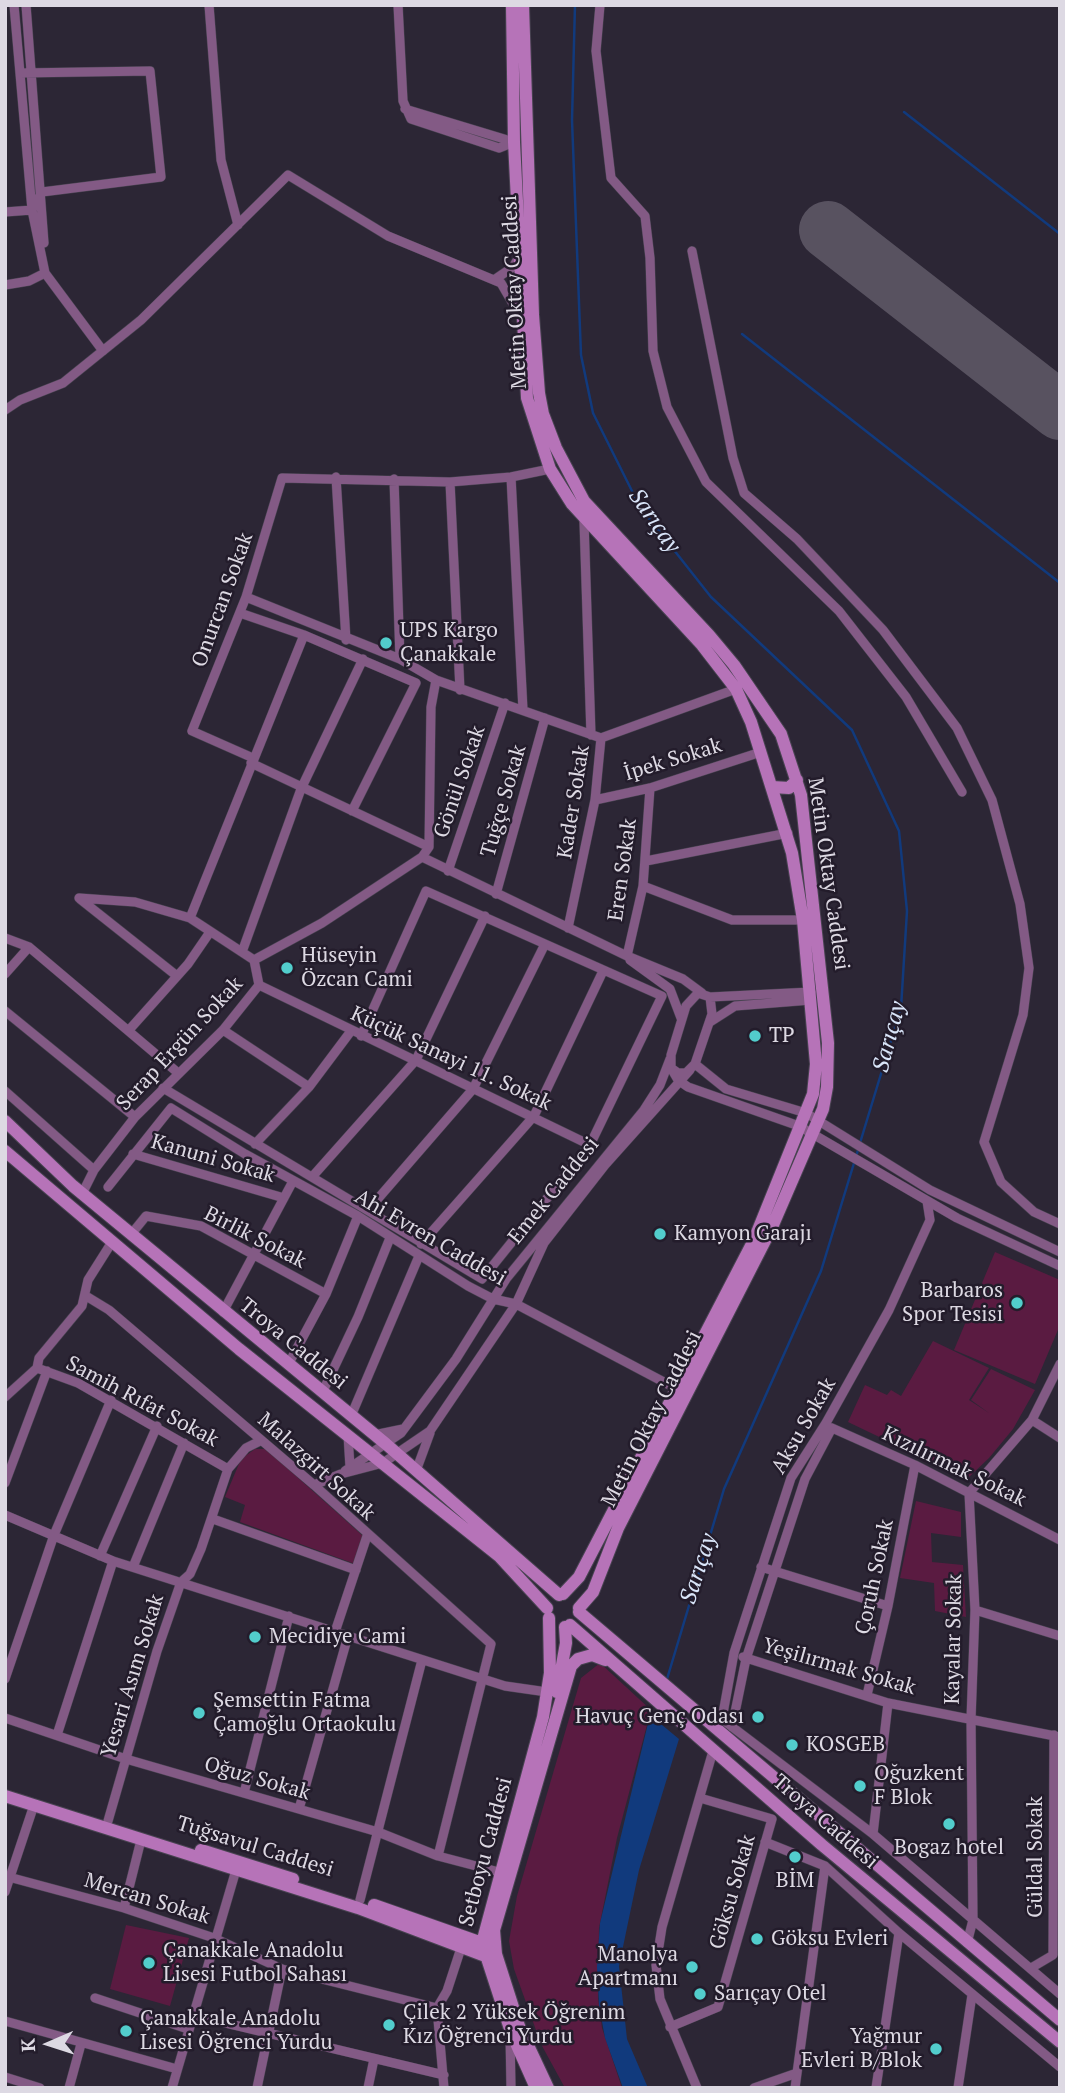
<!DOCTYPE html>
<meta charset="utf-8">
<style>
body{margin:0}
#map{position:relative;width:1065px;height:2093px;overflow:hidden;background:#2c2635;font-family:"PT Serif",serif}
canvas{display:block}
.frame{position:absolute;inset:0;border:7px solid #ddd9e3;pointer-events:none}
.north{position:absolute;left:14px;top:2009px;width:70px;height:70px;-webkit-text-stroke:5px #231c2b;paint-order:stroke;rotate:267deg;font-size:19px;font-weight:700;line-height:28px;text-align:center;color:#ddd9e3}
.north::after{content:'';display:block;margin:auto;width:24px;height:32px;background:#ddd9e3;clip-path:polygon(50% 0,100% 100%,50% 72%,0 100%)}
</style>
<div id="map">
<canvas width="1065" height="2093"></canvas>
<div class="frame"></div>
<div class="north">K</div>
</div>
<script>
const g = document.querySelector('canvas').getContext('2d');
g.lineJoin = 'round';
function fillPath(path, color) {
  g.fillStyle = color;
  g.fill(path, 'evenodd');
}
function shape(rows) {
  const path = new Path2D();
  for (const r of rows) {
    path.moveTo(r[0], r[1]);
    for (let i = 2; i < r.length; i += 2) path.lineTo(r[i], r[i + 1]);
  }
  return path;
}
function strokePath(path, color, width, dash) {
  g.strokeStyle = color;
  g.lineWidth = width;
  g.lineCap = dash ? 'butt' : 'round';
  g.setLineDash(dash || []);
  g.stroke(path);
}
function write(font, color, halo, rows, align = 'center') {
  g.font = font + ' "PT Serif",serif';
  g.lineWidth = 5;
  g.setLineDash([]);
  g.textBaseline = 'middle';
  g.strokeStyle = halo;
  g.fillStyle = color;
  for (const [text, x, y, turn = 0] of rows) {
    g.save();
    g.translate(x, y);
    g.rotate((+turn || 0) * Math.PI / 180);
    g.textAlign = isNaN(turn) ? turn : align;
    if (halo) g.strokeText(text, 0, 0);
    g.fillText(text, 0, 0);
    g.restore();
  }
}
fillPath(shape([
 [995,1252,1060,1280,1060,1325,1035,1384,954,1350],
 [933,1341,989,1368,969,1400,989,1413,971,1400,991,1369,1035,1390,1013,1429,989,1458,967,1479,848,1422,865,1385,887,1395,891,1390,901,1396],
 [255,1449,266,1449,363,1536,355,1564,240,1522,245,1505,225,1497,241,1459],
 [916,1501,961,1512,961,1537,931,1533,932,1562,963,1565,966,1617,935,1611,934,1583,900,1578],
 [600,1663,651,1710,617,1838,599,1928,598,1998,602,2028,622,2088,565,2088,541,2044,514,1969,509,1941,517,1896,581,1678],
 [126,1925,189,1938,170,2006,110,1989]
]), '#5a1b41');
fillPath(shape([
 [650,1715,679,1739,639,1870,619,1966,627,2039,648,2088,623,2088,605,2038,599,2005,597,1967,600,1923]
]), '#113a7d');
strokePath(shape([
 [575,5,572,120,581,355,593,413,640,507,711,597,852,730,899,831,907,911,901,1008,860,1143],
 [904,112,1060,234],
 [742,334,1060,583],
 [667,1679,724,1489,821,1271,858,1150],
 [659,1724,662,1709]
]), '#113a7d', 2.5);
strokePath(shape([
 [828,230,1060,411]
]), '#585260', 58);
const street = shape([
 [14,5,32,210,45,273,103,351],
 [26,5,44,243],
 [209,5,221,160,238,225],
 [398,5,403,101,411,119,499,148,514,142],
 [600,5,596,51,611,178,645,216,650,258,653,351,667,407,706,482,839,611,906,697,962,792],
 [405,109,514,142],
 [5,212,32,210,42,192,161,177,150,71,20,73],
 [692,251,733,458,744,493,797,539,883,630,957,728,992,800,1020,904,1029,968,1023,1015,984,1142,1001,1182,1034,1212,1060,1224],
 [494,280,513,267,519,257],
 [5,285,29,281,45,273],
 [5,410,20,400,63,383,141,320,288,175,388,236,501,283,520,316],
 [336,477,346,640],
 [511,477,523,710],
 [394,479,400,659],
 [450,482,460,690],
 [584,521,591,735],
 [246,597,400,659,436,680],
 [240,613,304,635,416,683,352,811],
 [253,758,192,731,246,597,282,478,450,482,511,477,550,469],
 [595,800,650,788,761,752],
 [429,847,431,707,436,680,601,738],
 [422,857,627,956,683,979,702,993],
 [646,861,788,833],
 [448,871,505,703],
 [643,886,732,920,803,920],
 [496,894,545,718],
 [79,898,135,902,190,918,254,960],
 [80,899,177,976],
 [190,918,304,635],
 [568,928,595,800,601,738,736,689],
 [5,938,29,947,177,1072],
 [242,952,301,789,363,659],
 [627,956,643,886,650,788],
 [630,960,670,989,681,1018],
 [5,974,29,947],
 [259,985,590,1145],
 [698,993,710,997,712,1014,695,1064,686,1073,678,1073,671,1068,671,1055,686,1006,698,993],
 [710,997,811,992],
 [5,1011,135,1117],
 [710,1022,735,1006,811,1000],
 [129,1030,188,964,210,932],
 [223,1030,309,1087],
 [695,1064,726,1089,806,1113,930,1190,1060,1252],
 [671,1068,678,1080,688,1087,799,1126,957,1218,1060,1266],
 [163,1088,482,1279,590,1145,662,996,426,891,361,1036],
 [5,1091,94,1170],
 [255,1144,309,1087,351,1031],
 [133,1154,284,1198],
 [312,1177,416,1060,485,916],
 [108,1187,171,1108,245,1154,358,1216,468,1286,493,1299,516,1304,677,1389],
 [82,1194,94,1170,135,1117,223,1030,259,985,254,960,322,923,422,857,429,847,251,763],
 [369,1209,473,1089,545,944],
 [133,1232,146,1216,201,1226,326,1294],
 [421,1244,534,1116,603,971],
 [86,1296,109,1310,314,1485,491,1644,438,1856],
 [223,1312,293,1181],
 [289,1363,326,1294,358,1216],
 [37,1368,78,1383,228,1469],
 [323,1391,358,1317,390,1238],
 [5,1397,37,1368,39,1358,82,1306,88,1280,112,1242],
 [351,1416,419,1256],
 [1032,1420,1060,1438],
 [348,1435,350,1467],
 [374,1435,403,1429],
 [345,1471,401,1433,456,1359,506,1279,644,1110,660,1085,670,1059],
 [416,1471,430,1433],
 [5,1483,47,1371],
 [314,1485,341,1474,383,1463,430,1431,516,1304,544,1243,605,1165,690,1070],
 [5,1515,113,1561,505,1686,547,1692],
 [213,1519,356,1570],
 [100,1556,157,1426],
 [133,1567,184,1443],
 [761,1567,888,1606],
 [975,1610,1060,1636],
 [335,1632,367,1536],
 [743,1657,888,1703,1060,1737],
 [5,1679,54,1535,111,1400],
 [867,1695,888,1606,915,1465],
 [5,1718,126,1759,378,1832,438,1856,499,1872],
 [722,1719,734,1653,791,1478,826,1423,889,1310,930,1220,927,1201],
 [727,1723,873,1834,1060,1994],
 [732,1727,746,1659,805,1479,832,1428,915,1465,1060,1540],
 [57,1735,113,1561],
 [244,1793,289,1616],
 [299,1809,348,1636],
 [108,1821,157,1651,181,1582,190,1574,201,1549,228,1469,246,1448,260,1441],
 [873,1834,888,1703],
 [765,1842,825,1866,899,1933,1060,2067],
 [5,1876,124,1908,214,1938,282,1969,437,2008],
 [5,1892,34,1805],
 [360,1900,422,1660],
 [124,1908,141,1840],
 [967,1943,973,1920,971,1719,975,1610,969,1493,1032,1420,1060,1364],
 [1031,1968,1053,1955,1054,1735],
 [95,1998,188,2029],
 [192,2015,444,2075],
 [5,2021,177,2069],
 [670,2027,718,2007,772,1819,700,1798],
 [510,2034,511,2088],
 [5,2077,40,2088],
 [69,2088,81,2044],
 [172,2088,236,1870],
 [257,2088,282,1969],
 [368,2088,374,2059],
 [444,2088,437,2008,447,1991,462,1945],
 [697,2088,660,1999,656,1965,662,1927,713,1751],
 [754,2088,797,2073],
 [795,2088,825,1866],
 [876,2088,899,1933],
 [958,2088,972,1995]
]);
const secondary = shape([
 [512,5,514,142,527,398,550,469,572,504,702,645,736,689,751,722,792,853,803,920,816,1064,813,1094,754,1240,579,1577,563,1594],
 [523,5,533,315,539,393,543,414,556,448,584,501,709,635,734,665,781,734,801,795,828,1043,827,1087,823,1109,772,1227,618,1528,593,1592,579,1608],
 [772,787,789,788,797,780],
 [5,1121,73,1186,386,1444,559,1595],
 [5,1151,239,1349,499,1556,547,1608],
 [579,1612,1060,2020],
 [570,1625,822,1845,1060,2042],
 [557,1692,566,1643,565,1627],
 [5,1796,358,1908,485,1956,496,1954],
 [201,1850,293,1879],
 [374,1905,482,1943,493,1940],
 [536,2088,511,2032,482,1943,543,1717,550,1673,549,1618],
 [548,2088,519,2026,496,1954,494,1930,571,1666,578,1659,592,1655,605,1660]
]);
strokePath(street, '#484351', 10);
strokePath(secondary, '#484351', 14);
strokePath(street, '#835a85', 9);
strokePath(secondary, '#b673b8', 12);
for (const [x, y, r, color] of [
 [386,643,7,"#52cdcc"],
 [287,968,7,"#52cdcc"],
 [755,1036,7,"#52cdcc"],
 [660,1234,7,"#52cdcc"],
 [1017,1303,7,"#52cdcc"],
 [255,1637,7,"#52cdcc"],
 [199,1713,7,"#52cdcc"],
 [758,1717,7,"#52cdcc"],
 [792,1745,7,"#52cdcc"],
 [860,1786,7,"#52cdcc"],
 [949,1824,7,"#52cdcc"],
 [795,1857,7,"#52cdcc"],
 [757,1939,7,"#52cdcc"],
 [149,1963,7,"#52cdcc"],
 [692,1967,7,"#52cdcc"],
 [700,1994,7,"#52cdcc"],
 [389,2025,7,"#52cdcc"],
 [126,2031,7,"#52cdcc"],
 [936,2049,7,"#52cdcc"]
]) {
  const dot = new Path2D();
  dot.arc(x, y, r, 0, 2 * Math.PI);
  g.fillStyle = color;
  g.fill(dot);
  strokePath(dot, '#231c2b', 2.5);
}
write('21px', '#ddd9e3', '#231c2b', [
 ["Metin Oktay Caddesi",515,292,-93],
 ["Onurcan Sokak",223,600,-70],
 ["İpek Sokak",673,760,-17],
 ["Gönül Sokak",460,782,-71],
 ["Tuğçe Sokak",504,801,-74],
 ["Kader Sokak",574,802,-81],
 ["Eren Sokak",623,870,-82],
 ["Metin Oktay Caddesi",828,874,82],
 ["Serap Ergün Sokak",180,1044,-47],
 ["Küçük Sanayi 11. Sokak",451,1059,25],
 ["Kanuni Sokak",213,1159,16],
 ["Emek Caddesi",554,1191,-51],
 ["Birlik Sokak",255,1238,27],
 ["Ahi Evren Caddesi",430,1238,30],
 ["Troya Caddesi",293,1344,39],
 ["Samih Rıfat Sokak",142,1402,28],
 ["Metin Oktay Caddesi",652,1419,-63],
 ["Aksu Sokak",804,1426,-60],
 ["Malazgirt Sokak",316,1467,42],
 ["Kızılırmak Sokak",954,1467,26],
 ["Çoruh Sokak",875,1577,-78],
 ["Kayalar Sokak",954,1639,-89],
 ["Yeşilırmak Sokak",839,1667,16],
 ["Yesari Asım Sokak",133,1676,-73],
 ["Oğuz Sokak",257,1779,16],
 ["Troya Caddesi",825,1822,41],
 ["Tuğsavul Caddesi",255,1847,17],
 ["Setboyu Caddesi",486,1852,-75],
 ["Güldal Sokak",1036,1857,-90],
 ["Göksu Sokak",733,1892,-74],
 ["Mercan Sokak",147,1899,17]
]);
write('21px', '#ddd9e3', '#231c2b', [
 ["UPS Kargo",400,631],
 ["Çanakkale",400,655],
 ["Hüseyin",301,956],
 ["Özcan Cami",301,980],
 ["TP",769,1036],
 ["Kamyon Garajı",674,1234],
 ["Barbaros",1003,1291,"right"],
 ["Spor Tesisi",1003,1315,"right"],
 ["Mecidiye Cami",269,1637],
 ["Şemsettin Fatma",213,1701],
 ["Çamoğlu Ortaokulu",213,1725],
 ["Havuç Genç Odası",744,1717,"right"],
 ["KOSGEB",806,1745],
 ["Oğuzkent",874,1774],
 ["F Blok",874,1798],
 ["Bogaz hotel",949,1848,"center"],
 ["BİM",795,1881,"center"],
 ["Göksu Evleri",771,1939],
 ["Çanakkale Anadolu",163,1951],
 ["Lisesi Futbol Sahası",163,1975],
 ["Manolya",678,1955,"right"],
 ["Apartmanı",678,1979,"right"],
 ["Sarıçay Otel",714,1994],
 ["Çilek 2 Yüksek Öğrenim",403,2013],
 ["Kız Öğrenci Yurdu",403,2037],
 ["Çanakkale Anadolu",140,2019],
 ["Lisesi Öğrenci Yurdu",140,2043],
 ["Yağmur",922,2037,"right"],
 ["Evleri B/Blok",922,2061,"right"]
], 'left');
write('italic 23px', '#d9e5f9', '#231c2b', [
 ["Sarıçay",654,521,55],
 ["Sarıçay",890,1037,-75],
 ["Sarıçay",699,1569,-72]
]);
</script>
